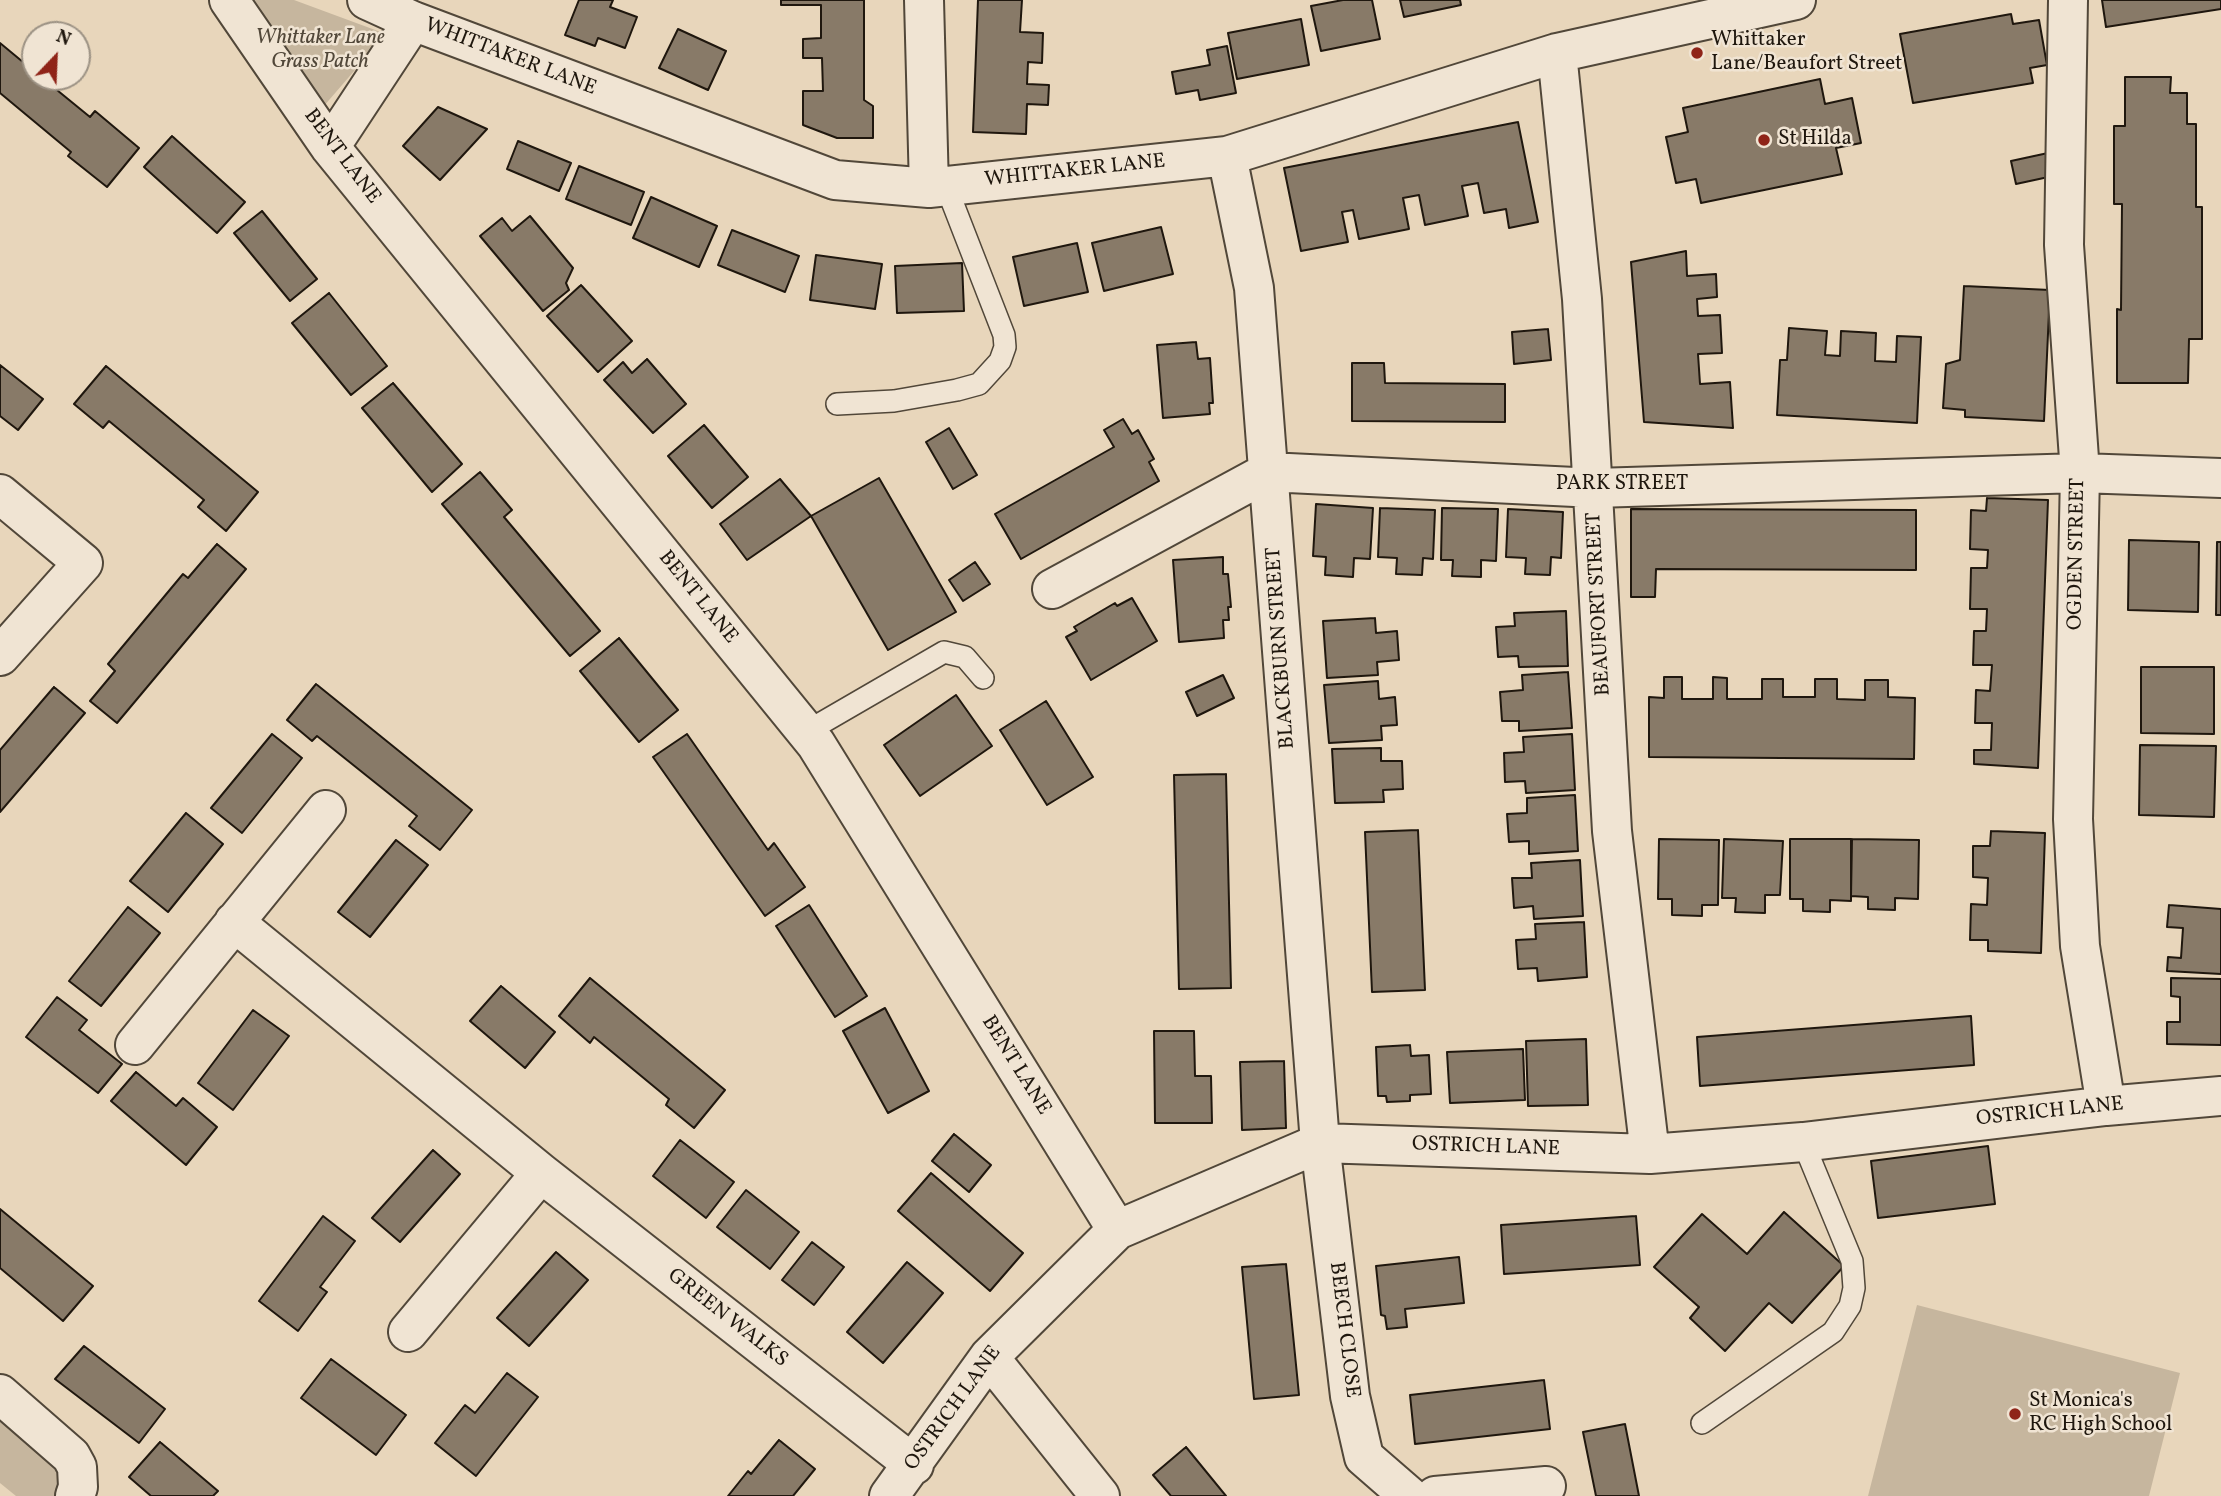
<!DOCTYPE html>
<style>
body{margin:0}
#map{position:relative;width:2221px;height:1496px;overflow:hidden;background:#e8d6bb;font-family:Vollkorn,serif}
canvas{display:block}
.north{position:absolute;left:21px;top:21px;width:70px;height:70px;box-sizing:border-box;background:#f0e4d3;border:2px solid #9c9284;border-radius:50%;rotate:23deg;font-size:19px;font-weight:700;line-height:28px;text-align:center;color:#1f170e}
.north::after{content:'';display:block;margin:auto;width:24px;height:32px;background:#8f2418;clip-path:polygon(50% 0,100% 100%,50% 72%,0 100%)}
</style>
<div id="map">
<canvas width="2221" height="1496"></canvas>
<div class="north">N</div>
</div>
<script>
const g = document.querySelector('canvas').getContext('2d');
g.lineJoin = 'round';
function fillPath(path, color) {
  g.fillStyle = color;
  g.fill(path, 'evenodd');
}
function shape(rows) {
  const path = new Path2D();
  for (const r of rows) {
    path.moveTo(r[0], r[1]);
    for (let i = 2; i < r.length; i += 2) path.lineTo(r[i], r[i + 1]);
  }
  return path;
}
function strokePath(path, color, width, dash) {
  g.strokeStyle = color;
  g.lineWidth = width;
  g.lineCap = dash ? 'butt' : 'round';
  g.setLineDash(dash || []);
  g.stroke(path);
}
function write(font, color, halo, rows, align = 'center') {
  g.font = font + ' Vollkorn,serif';
  g.lineWidth = 5;
  g.setLineDash([]);
  g.textBaseline = 'middle';
  g.strokeStyle = halo;
  g.fillStyle = color;
  for (const [text, x, y, turn = 0] of rows) {
    g.save();
    g.translate(x, y);
    g.rotate((+turn || 0) * Math.PI / 180);
    g.textAlign = isNaN(turn) ? turn : align;
    if (halo) g.strokeText(text, 0, 0);
    g.fillText(text, 0, 0);
    g.restore();
  }
}
fillPath(shape([
 [238,0,294,0,386,34,317,114],
 [1917,1305,2180,1373,2149,1496,1868,1496],
 [0,1416,55,1461,63,1486,61,1496,16,1496,0,1483]
]), '#c6b69e');
const building = shape([
 [579,0,613,0,610,7,637,17,625,48,598,38,595,46,565,35,579,0],
 [781,0,864,0,864,100,873,106,873,138,837,138,803,125,803,91,823,91,822,58,803,58,803,39,821,38,821,5,781,5,781,0],
 [978,0,1022,0,1020,32,1043,33,1042,63,1028,62,1027,84,1049,85,1048,105,1027,104,1026,134,973,132,978,0],
 [1343,0,1372,0,1380,39,1321,51,1311,6,1343,0],
 [1400,0,1460,0,1461,5,1404,17,1400,0],
 [2102,0,2221,0,2221,9,2106,27,2102,0],
 [2011,14,2013,24,2039,20,2047,65,2030,68,2033,83,1913,103,1900,34,2011,14],
 [1301,19,1309,65,1237,79,1228,33,1301,19],
 [678,29,726,51,708,90,659,68,678,29],
 [0,43,35,72,35,77,41,77,90,117,95,111,139,148,107,187,68,156,71,152,0,93,0,43],
 [1227,46,1236,93,1200,100,1198,90,1176,94,1172,72,1210,65,1207,50,1227,46],
 [2125,77,2171,77,2170,93,2187,93,2187,124,2196,124,2196,207,2202,207,2202,339,2189,339,2188,383,2117,383,2117,309,2121,310,2122,204,2114,204,2114,126,2125,126,2125,77],
 [1820,79,1825,104,1852,98,1861,143,1836,148,1842,174,1701,203,1696,179,1676,183,1666,137,1688,132,1683,108,1820,79],
 [438,107,487,129,440,180,403,146,438,107],
 [1518,122,1538,222,1509,228,1506,209,1484,213,1478,183,1462,186,1468,216,1425,225,1419,195,1403,198,1409,229,1359,239,1353,210,1342,212,1348,242,1301,251,1284,168,1518,122],
 [172,136,245,202,217,233,144,167,172,136],
 [518,141,571,163,559,191,507,169,518,141],
 [2048,153,2053,176,2016,184,2011,161,2048,153],
 [579,166,644,192,631,225,566,199,579,166],
 [651,197,717,226,699,267,633,238,651,197],
 [262,211,317,279,290,301,234,233,262,211],
 [530,216,573,268,566,283,569,290,543,311,480,236,502,218,512,231,530,216],
 [1161,227,1173,274,1104,291,1092,243,1161,227],
 [732,230,799,256,785,292,718,265,732,230],
 [1077,243,1088,292,1024,306,1013,257,1077,243],
 [1686,251,1687,276,1716,274,1717,297,1697,299,1698,316,1720,315,1722,353,1698,354,1700,384,1730,382,1733,428,1644,422,1631,262,1686,251],
 [816,255,882,264,875,309,810,300,816,255],
 [962,263,964,311,897,313,895,266,962,263],
 [581,285,632,341,598,372,547,316,581,285],
 [1964,286,2050,290,2044,421,1965,417,1965,410,1943,408,1946,364,1960,360,1964,286],
 [329,293,387,366,351,395,292,323,329,293],
 [1789,328,1827,331,1825,355,1840,356,1841,331,1876,333,1875,361,1896,362,1897,336,1921,337,1917,423,1777,415,1780,360,1787,360,1789,328],
 [1548,329,1551,360,1514,364,1512,332,1548,329],
 [1196,342,1198,359,1210,358,1213,403,1209,403,1210,414,1163,418,1157,345,1196,342],
 [647,359,686,404,653,433,604,380,623,362,632,373,647,359],
 [1352,363,1384,363,1385,383,1505,384,1505,422,1352,421,1352,363],
 [0,365,43,399,18,430,0,416,0,365],
 [106,366,258,492,226,531,198,507,204,500,109,421,103,428,74,404,106,366],
 [393,383,462,464,432,492,362,408,393,383],
 [1123,419,1132,434,1138,430,1154,459,1149,462,1159,481,1021,559,995,514,1114,447,1104,430,1123,419],
 [704,425,748,477,712,508,668,456,704,425],
 [949,428,977,475,953,489,926,442,949,428],
 [480,472,512,510,504,517,600,631,570,656,442,504,480,472],
 [879,478,956,612,888,650,811,516,879,478],
 [780,479,811,516,747,560,720,524,780,479],
 [1987,498,2048,500,2038,768,1974,764,1974,750,1991,750,1992,723,1975,723,1976,690,1990,691,1992,665,1973,665,1974,631,1986,631,1987,609,1970,609,1971,568,1987,568,1988,550,1970,549,1971,510,1986,511,1987,498],
 [1316,504,1373,508,1370,559,1354,558,1353,577,1325,575,1326,557,1313,556,1316,504],
 [1380,508,1435,510,1433,559,1423,558,1422,575,1396,574,1397,558,1378,557,1380,508],
 [1442,508,1498,509,1496,561,1481,560,1481,577,1452,576,1453,560,1441,560,1442,508],
 [1508,509,1563,512,1561,558,1551,557,1550,575,1525,574,1526,558,1506,557,1508,509],
 [1631,509,1916,510,1916,570,1656,569,1655,597,1631,597,1631,509],
 [2129,540,2199,542,2198,612,2128,610,2129,540],
 [2217,542,2221,542,2221,615,2216,615,2217,542],
 [217,544,246,569,117,723,90,701,115,671,108,664,183,574,188,578,217,544],
 [1223,557,1223,574,1228,574,1231,607,1228,607,1229,620,1223,620,1224,638,1179,642,1173,560,1223,557],
 [975,562,990,584,963,601,949,580,975,562],
 [1132,598,1157,641,1091,680,1066,637,1077,631,1074,627,1115,603,1117,606,1132,598],
 [1566,611,1568,666,1519,667,1518,656,1498,657,1496,627,1515,626,1514,613,1566,611],
 [1375,618,1376,633,1397,631,1399,660,1377,662,1378,675,1327,678,1323,621,1375,618],
 [619,638,678,710,639,742,580,671,619,638],
 [2141,667,2214,667,2214,734,2141,733,2141,667],
 [1568,672,1572,728,1519,731,1519,721,1502,721,1500,692,1523,690,1522,675,1568,672],
 [1223,675,1234,698,1197,716,1186,692,1223,675],
 [1664,677,1682,677,1682,699,1713,699,1713,677,1727,678,1727,699,1762,699,1762,679,1783,679,1783,697,1815,697,1815,679,1837,679,1837,699,1865,700,1865,680,1888,680,1888,697,1915,698,1914,759,1649,757,1649,697,1664,698,1664,677],
 [1378,681,1379,699,1395,697,1397,725,1381,726,1382,740,1329,743,1324,685,1378,681],
 [316,684,472,810,440,850,409,826,417,816,317,736,312,741,287,720,316,684],
 [54,687,85,713,0,812,0,750,54,687],
 [956,695,992,746,920,796,884,745,956,695],
 [1046,701,1093,777,1047,805,1000,730,1046,701],
 [272,734,302,758,242,833,211,808,272,734],
 [687,734,768,850,774,843,805,887,765,916,653,757,687,734],
 [1572,734,1575,790,1526,793,1525,781,1505,782,1504,753,1524,752,1523,737,1572,734],
 [2140,745,2216,746,2214,817,2139,815,2140,745],
 [1381,748,1381,761,1402,761,1403,789,1383,790,1384,802,1335,803,1332,749,1381,748],
 [1226,774,1231,988,1179,989,1174,775,1226,774],
 [1575,795,1578,851,1529,854,1529,841,1509,842,1507,814,1527,813,1527,798,1575,795],
 [186,813,223,844,168,912,130,881,186,813],
 [1418,830,1425,990,1372,992,1365,832,1418,830],
 [1991,831,2045,833,2041,953,1988,951,1988,940,1970,940,1971,904,1987,905,1988,878,1973,877,1973,846,1990,846,1991,831],
 [1659,839,1719,840,1718,905,1702,905,1702,916,1672,915,1672,899,1658,899,1659,839],
 [1724,839,1783,841,1780,895,1765,895,1765,913,1735,912,1736,898,1722,898,1724,839],
 [1790,839,1851,839,1851,901,1830,900,1830,912,1803,911,1803,899,1790,899,1790,839],
 [1852,839,1919,840,1918,899,1895,898,1895,910,1868,909,1868,897,1851,896,1852,839],
 [396,840,428,865,370,937,338,912,396,840],
 [1580,860,1583,916,1534,919,1533,906,1514,908,1512,878,1532,878,1531,863,1580,860],
 [809,905,867,996,835,1017,776,926,809,905],
 [2169,905,2221,909,2221,974,2167,971,2168,957,2181,958,2183,928,2167,927,2169,905],
 [128,907,160,933,101,1006,69,981,128,907],
 [1584,922,1587,977,1538,981,1537,968,1518,969,1516,940,1536,939,1535,924,1584,922],
 [590,978,725,1090,694,1128,666,1105,669,1099,594,1037,590,1043,559,1016,590,978],
 [2171,978,2221,979,2221,1045,2167,1044,2167,1022,2180,1022,2180,997,2171,996,2171,978],
 [501,986,555,1032,525,1068,470,1021,501,986],
 [57,997,87,1020,79,1030,122,1064,98,1093,26,1037,57,997],
 [885,1008,929,1091,888,1113,843,1031,885,1008],
 [253,1010,289,1036,233,1110,198,1083,253,1010],
 [1971,1016,1974,1065,1700,1086,1697,1037,1971,1016],
 [1154,1031,1194,1031,1195,1076,1211,1076,1212,1123,1155,1123,1154,1031],
 [1586,1039,1588,1105,1528,1106,1526,1041,1586,1039],
 [1410,1045,1411,1056,1429,1055,1431,1094,1410,1095,1410,1101,1387,1102,1386,1096,1378,1096,1376,1047,1410,1045],
 [1523,1049,1525,1100,1450,1103,1447,1052,1523,1049],
 [1284,1061,1286,1128,1242,1130,1240,1062,1284,1061],
 [136,1072,176,1106,183,1098,217,1127,186,1165,111,1101,136,1072],
 [954,1134,991,1165,969,1192,932,1161,954,1134],
 [680,1140,734,1182,706,1218,653,1176,680,1140],
 [1988,1146,1995,1204,1878,1218,1871,1161,1988,1146],
 [433,1150,460,1174,400,1242,372,1218,433,1150],
 [931,1173,1023,1253,990,1291,898,1211,931,1173],
 [746,1190,799,1232,770,1269,717,1227,746,1190],
 [0,1209,93,1286,63,1321,0,1268,0,1209],
 [1784,1212,1844,1266,1792,1323,1769,1303,1725,1351,1690,1318,1699,1307,1654,1267,1702,1214,1747,1254,1784,1212],
 [323,1216,355,1241,320,1287,327,1292,298,1331,259,1301,323,1216],
 [1636,1216,1640,1265,1504,1274,1501,1225,1636,1216],
 [812,1242,844,1267,814,1305,782,1280,812,1242],
 [556,1252,588,1280,529,1346,497,1318,556,1252],
 [1459,1257,1464,1303,1405,1309,1407,1327,1387,1329,1385,1316,1381,1315,1376,1266,1459,1257],
 [907,1262,943,1293,883,1363,847,1332,907,1262],
 [1286,1264,1299,1395,1254,1399,1242,1267,1286,1264],
 [84,1346,165,1409,139,1443,55,1379,84,1346],
 [331,1359,406,1415,376,1455,301,1398,331,1359],
 [507,1373,538,1397,476,1476,435,1443,465,1405,475,1413,507,1373],
 [1544,1380,1550,1429,1415,1444,1410,1395,1544,1380],
 [1625,1424,1639,1496,1596,1496,1583,1432,1625,1424],
 [779,1440,815,1469,793,1496,728,1496,748,1471,751,1474,779,1440],
 [160,1442,218,1491,213,1496,151,1496,129,1477,160,1442],
 [1186,1447,1226,1496,1171,1496,1153,1475,1186,1447]
]);
fillPath(building, '#887a68');
strokePath(building, '#1f170e', 2);
const lane = shape([
 [837,404,894,401,957,390,979,384,1000,361,1005,347,1004,335,946,186],
 [806,732,944,652,965,657,983,678],
 [1702,1423,1833,1332,1850,1306,1854,1288,1852,1261,1803,1142]
]);
const street = shape([
 [229,0,330,147,816,744,1117,1230],
 [367,0,413,21,835,180,929,188,1227,156,1557,53,1796,0],
 [924,0,929,188],
 [2068,0,2064,245,2080,473,2073,819,2080,946,2106,1106],
 [1557,53,1582,299,1612,831,1650,1154],
 [330,147,413,21],
 [1227,156,1254,288,1320,1143,1350,1396,1364,1457,1409,1496],
 [0,494,83,563,0,656],
 [1052,589,1268,472,1595,488,2080,473,2221,478],
 [234,922,541,1173,914,1465],
 [135,1045,326,810],
 [408,1332,541,1173],
 [989,1357,1100,1496],
 [0,1394,71,1456,77,1467,78,1487,75,1496],
 [889,1496,989,1357,1117,1230,1320,1143,1650,1154,1803,1142,2106,1106,2221,1096],
 [1435,1496,1546,1486]
]);
strokePath(lane, '#514739', 24);
strokePath(street, '#514739', 42);
strokePath(lane, '#f0e4d3', 21);
strokePath(street, '#f0e4d3', 38);
for (const [x, y, r, color] of [
 [1697,53,7,"#8f2418"],
 [1764,140,7,"#8f2418"],
 [2015,1414,7,"#8f2418"]
]) {
  const dot = new Path2D();
  dot.arc(x, y, r, 0, 2 * Math.PI);
  g.fillStyle = color;
  g.fill(dot);
  strokePath(dot, '#f0e4d3', 2.5);
}
write('italic 21px', '#514739', '#f0e4d3', [
 ["Whittaker Lane",320,39],
 ["Grass Patch",320,63]
]);
write('21px', '#1f170e', '#f0e4d3', [
 ["Whittaker",1711,41],
 ["Lane/Beaufort Street",1711,65],
 ["St Hilda",1778,140],
 ["St Monica's",2029,1402],
 ["RC High School",2029,1426]
], 'left');
write('21px', '#1f170e', '#f0e4d3', [
 ["WHITTAKER LANE",510,58,21],
 ["BENT LANE",341,157,53],
 ["WHITTAKER LANE",1075,172,-6],
 ["PARK STREET",1622,485],
 ["OGDEN STREET",2078,554,-89],
 ["BENT LANE",697,598,51],
 ["BEAUFORT STREET",1600,604,-93],
 ["BLACKBURN STREET",1282,648,-94],
 ["BENT LANE",1015,1066,58],
 ["OSTRICH LANE",2050,1113,-6],
 ["OSTRICH LANE",1486,1148,2],
 ["GREEN WALKS",727,1319,38],
 ["BEECH CLOSE",1343,1330,83],
 ["OSTRICH LANE",954,1409,-54]
]);
</script>
